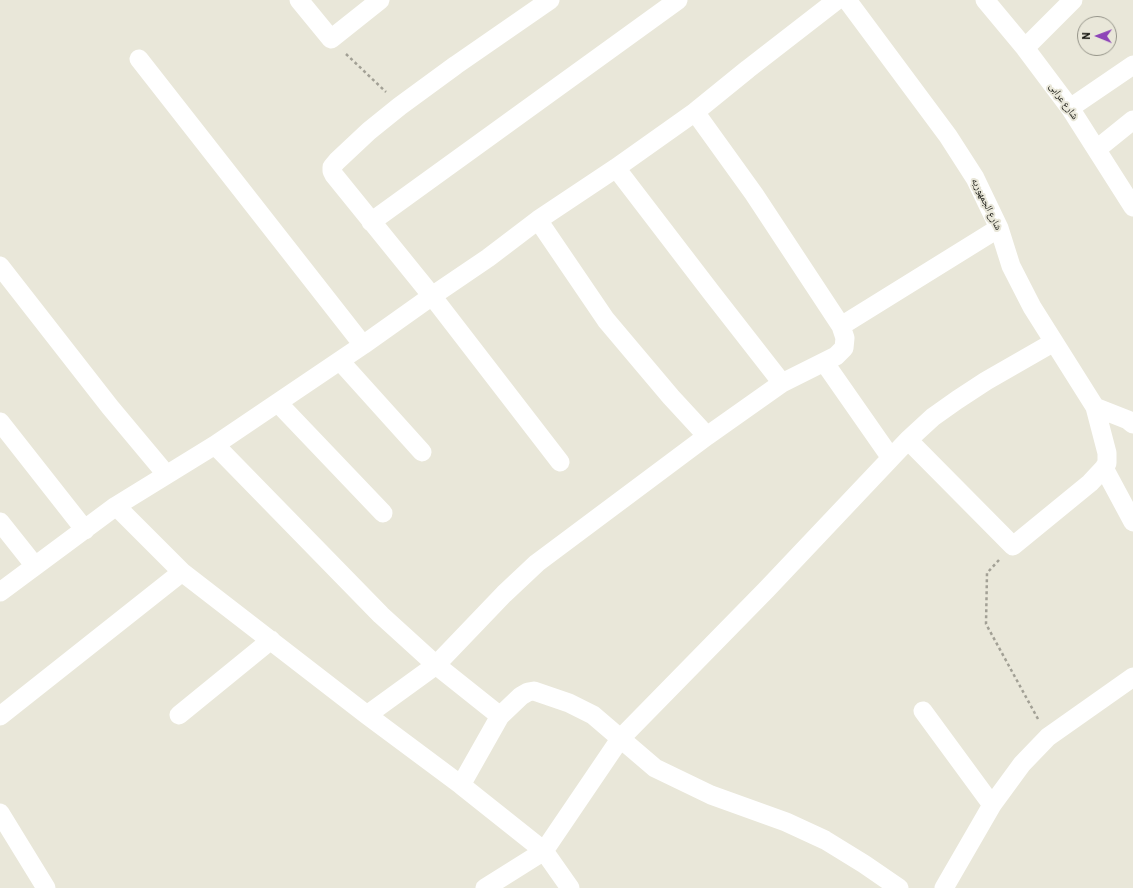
<!DOCTYPE html>
<meta charset="utf-8">
<style>
body{margin:0}
#map{position:relative;width:1133px;height:888px;overflow:hidden;background:#e9e7d9;font-family:Barlow,sans-serif}
canvas{display:block}
.north{position:absolute;left:1077px;top:16px;width:40px;height:40px;box-sizing:border-box;background:#e9e7d9;border:1px solid #959489;border-radius:50%;rotate:271deg;font-size:11px;font-weight:700;line-height:16px;text-align:center;color:#171712}
.north::after{content:'';display:block;margin:auto;width:14px;height:18px;background:#8e45b8;clip-path:polygon(50% 0,100% 100%,50% 72%,0 100%)}
</style>
<div id="map">
<canvas width="1133" height="888"></canvas>
<div class="north">N</div>
</div>
<script>
const g = document.querySelector('canvas').getContext('2d');
g.lineJoin = 'round';
function shape(rows) {
  const path = new Path2D();
  for (const r of rows) {
    path.moveTo(r[0], r[1]);
    for (let i = 2; i < r.length; i += 2) path.lineTo(r[i], r[i + 1]);
  }
  return path;
}
function strokePath(path, color, width, dash) {
  g.strokeStyle = color;
  g.lineWidth = width;
  g.lineCap = dash ? 'butt' : 'round';
  g.setLineDash(dash || []);
  g.stroke(path);
}
function write(font, color, halo, rows, align = 'center') {
  g.font = font + ' Barlow,"Noto Naskh Arabic",sans-serif';
  g.lineWidth = 4;
  g.setLineDash([]);
  g.textBaseline = 'middle';
  g.strokeStyle = halo;
  g.fillStyle = color;
  for (const [text, x, y, turn = 0] of rows) {
    g.save();
    g.translate(x, y);
    g.rotate((+turn || 0) * Math.PI / 180);
    g.textAlign = isNaN(turn) ? turn : align;
    if (halo) g.strokeText(text, 0, 0);
    g.fillText(text, 0, 0);
    g.restore();
  }
}
strokePath(shape([
 [346,54,386,92],
 [999,560,987,573,986,624,1038,719]
]), '#a2a095', 2.5, [3, 3]);
strokePath(shape([
 [299,0,331,39,380,0],
 [550,0,456,65,400,106,369,131,337,161,332,167,332,171,334,175,432,296,560,462],
 [847,0,948,136,975,178,999,228,1011,266,1032,307,1095,407,1128,420,1133,424],
 [985,0,1025,48,1070,108,1133,207],
 [1025,48,1073,0],
 [139,59,363,345],
 [1070,108,1133,65],
 [1097,149,1133,120],
 [616,168,711,292,782,383],
 [538,220,606,320,671,397,707,436],
 [371,222,678,0],
 [0,266,110,407,166,474],
 [841,326,999,228],
 [340,361,422,452],
 [824,362,891,458],
 [278,403,383,513],
 [0,422,85,530],
 [908,440,1013,546,1090,483,1104,468,1107,463,1107,453,1095,407],
 [215,445,381,615,436,665,500,716],
 [1104,468,1133,522],
 [116,506,182,572,367,715,461,785,544,851,570,888],
 [0,522,35,566],
 [0,592,116,506,215,445,363,345,432,296,488,258,538,220,616,168,695,112,748,69,837,0],
 [923,711,992,805],
 [179,715,271,640],
 [367,715,436,665,504,594,537,563,707,436,782,383,836,356,844,348,845,338,841,326,754,194,695,112],
 [0,716,182,572],
 [461,785,500,716,521,696,528,692,534,691,569,703,593,715,655,768,711,795,786,822,825,840,864,864,899,888],
 [0,813,46,888],
 [485,888,544,851,620,739,767,589,908,440,933,417,957,400,986,381,1054,342],
 [944,888,992,805,1022,764,1048,737,1133,677]
]), '#fff', 19);
write('10px', '#171712', '#e9e7d9', [
 ["شارع عرابى",1064,101,54],
 ["شارع الجمهوريه",987,204,64]
]);
</script>
